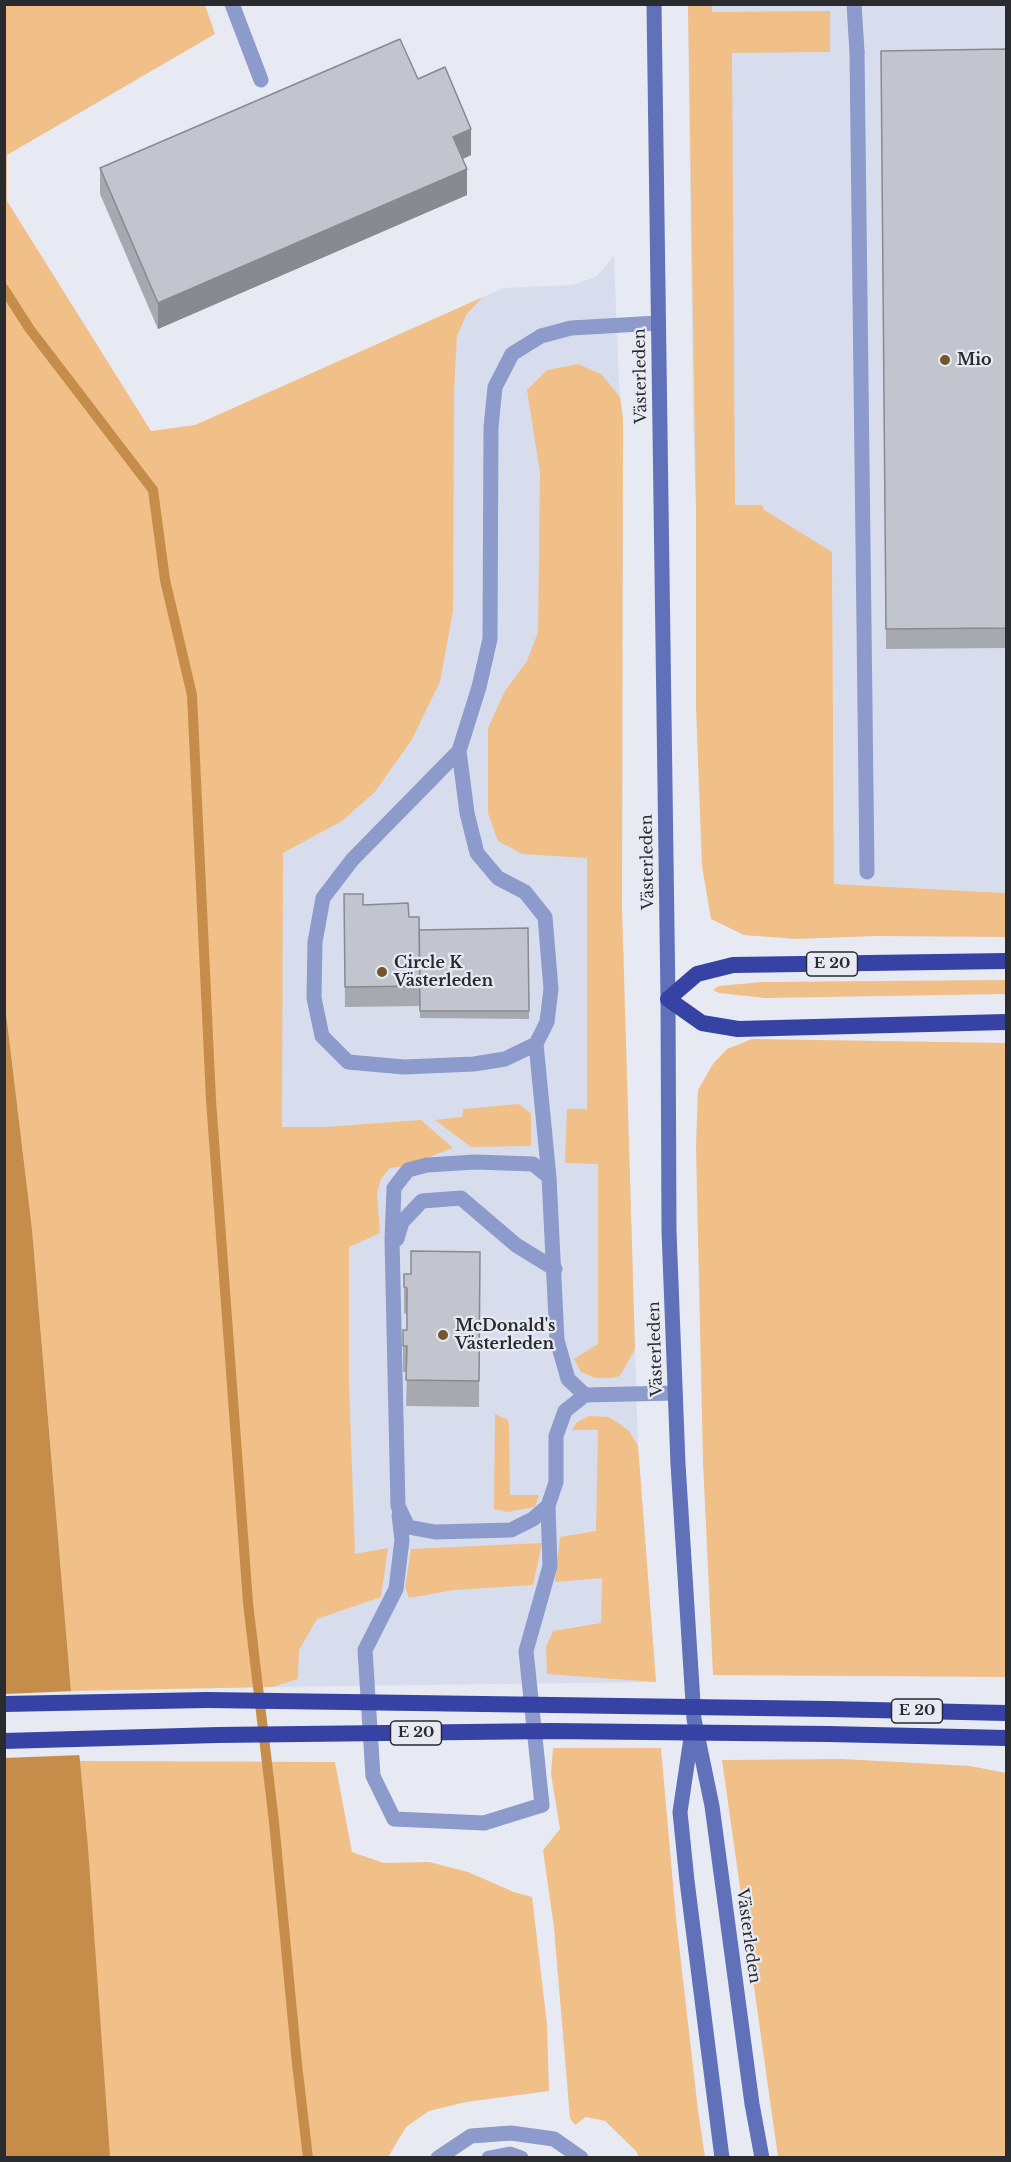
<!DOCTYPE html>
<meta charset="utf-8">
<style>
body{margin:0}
#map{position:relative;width:1011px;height:2162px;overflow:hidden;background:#e7eaf3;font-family:"Libre Baskerville",serif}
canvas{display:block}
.frame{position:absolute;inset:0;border:6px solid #2a2b2f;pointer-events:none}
</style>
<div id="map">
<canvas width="1011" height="2162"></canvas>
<div class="frame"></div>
</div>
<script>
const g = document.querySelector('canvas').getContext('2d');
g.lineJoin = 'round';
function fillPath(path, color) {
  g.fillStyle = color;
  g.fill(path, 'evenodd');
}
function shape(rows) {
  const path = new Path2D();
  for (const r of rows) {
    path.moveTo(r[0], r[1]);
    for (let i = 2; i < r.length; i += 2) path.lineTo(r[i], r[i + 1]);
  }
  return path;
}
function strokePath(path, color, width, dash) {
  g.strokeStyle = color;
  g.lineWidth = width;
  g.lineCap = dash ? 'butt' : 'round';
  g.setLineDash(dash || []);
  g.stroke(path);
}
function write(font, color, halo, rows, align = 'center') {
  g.font = font + ' "Libre Baskerville",serif';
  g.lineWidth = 4.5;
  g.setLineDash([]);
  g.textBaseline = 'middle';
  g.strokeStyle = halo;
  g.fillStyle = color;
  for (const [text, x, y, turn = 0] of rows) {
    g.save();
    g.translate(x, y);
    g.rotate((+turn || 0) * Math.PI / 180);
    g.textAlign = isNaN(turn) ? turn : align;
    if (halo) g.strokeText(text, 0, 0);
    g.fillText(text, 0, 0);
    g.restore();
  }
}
fillPath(shape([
 [688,5,1006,5,1006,893,834,884,832,552,696,509,693,424],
 [614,256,619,383,623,420,622,909,638,1446,656,1682,273,1687,242,867,283,853,342,821,375,792,411,741,454,393,457,336,467,314,483,297,504,288,572,285,596,277]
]), '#d8dded');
fillPath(shape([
 [4,5,205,5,215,34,7,155,7,201,151,431,195,425,483,297,467,314,457,336,454,393,453,611,440,682,411,741,375,792,342,821,283,853,282,1127,326,1127,421,1120,453,1148,405,1166,390,1168,381,1179,377,1193,380,1233,349,1247,349,1383,355,1554,388,1548,381,1597,317,1619,299,1650,298,1679,273,1687,71,1691,32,1229,4,996],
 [688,5,712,5,712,12,830,11,830,52,732,53,735,505,762,505,764,510,832,552,834,884,1006,893,1006,937,876,936,797,939,744,935,711,919,702,866,696,707,696,509],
 [578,364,601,374,620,397,623,420,622,909,635,1349,620,1376,612,1378,595,1378,581,1372,574,1359,598,1344,598,1164,565,1163,567,1109,587,1109,587,858,522,854,498,841,488,813,488,728,505,691,527,661,538,632,540,472,527,390,547,370],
 [1006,980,1006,994,765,998,719,993,713,990,719,986,762,982],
 [752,1039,1006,1043,1006,1677,713,1675,703,1462,696,1147,698,1090,713,1064,727,1049],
 [519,1104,531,1114,531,1146,471,1147,435,1120,462,1117,463,1109],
 [495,1414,508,1420,509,1424,510,1495,539,1495,535,1507,507,1512,494,1509],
 [589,1416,608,1417,620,1424,629,1431,638,1446,656,1682,547,1674,546,1647,553,1631,601,1623,602,1578,555,1582,560,1537,596,1531,598,1430,572,1430,577,1422],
 [542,1543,533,1585,454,1590,409,1598,405,1587,411,1549],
 [553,1748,661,1748,676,1919,698,2110,705,2157,639,2157,636,2151,605,2121,586,2117,575,2125,570,2118,554,1928,543,1850,560,1829,551,1774],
 [842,1759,970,1766,1006,1773,1006,2157,778,2157,722,1760],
 [80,1761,335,1762,352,1852,384,1863,429,1862,468,1872,514,1892,532,1897,547,2024,549,2091,466,2102,429,2111,406,2127,388,2157,109,2157]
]), '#f1bf88');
fillPath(shape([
 [4,996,32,1229,71,1691,80,1761,88,1848,110,2157,5,2157]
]), '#c58d49');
fillPath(shape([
 [74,1691,82,1755,4,1758,5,1694]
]), '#e7eaf3');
strokePath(shape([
 [4,289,29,328,153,490,165,580,192,695,211,1100,248,1603,274,1822,297,2064,308,2158]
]), '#c58d49', 10);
strokePath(shape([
 [232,4,261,80],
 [857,52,867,872],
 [459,751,352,860,323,898,315,942,314,998,322,1036,348,1062,404,1067,474,1064,505,1059,536,1044,547,1022,551,989,545,917,525,892,498,878,477,853,467,813,459,751,479,687,490,639,491,427,495,387,512,354,541,336,571,328,658,323],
 [536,1044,549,1177],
 [397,1239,402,1222,422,1201,461,1198,516,1245,555,1269],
 [585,1395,568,1379,557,1340,549,1177,533,1164,475,1162,427,1165,408,1170,394,1188,392,1239,398,1506,408,1527,435,1532,511,1530,533,1519,548,1506,556,1482,556,1436,565,1411,585,1395,675,1393],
 [399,1515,402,1540,396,1589,365,1650,373,1776,394,1819,484,1823,542,1805,526,1651,550,1566,548,1506],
 [438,2158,471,2136,511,2133,554,2139,581,2158],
 [489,2158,510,2154,521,2158]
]), '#8c9acc', 15);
strokePath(shape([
 [854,4,857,52]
]), '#8c9acc', 15);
strokePath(shape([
 [654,4,668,999,669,1231,678,1464,694,1719,712,1806,752,2104,762,2158],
 [692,1731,680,1812,687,1881,722,2158]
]), '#6071ba', 15);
strokePath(shape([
 [1006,961,733,965,697,974,668,999,702,1023,738,1029,1006,1022],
 [4,1704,207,1700],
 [828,1709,1006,1713],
 [828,1734,1006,1738]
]), '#3743a4', 16);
strokePath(shape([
 [207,1700,828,1709],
 [4,1741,218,1735,551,1731,828,1734]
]), '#3743a4', 16);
fillPath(shape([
 [1006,49,1006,648,886,649,881,51],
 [471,155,463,159,467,195,158,329,100,194,100,168],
 [344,894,363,905,409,917,419,930,528,928,529,1019,420,1018,420,1003,420,1006,345,1007],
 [480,1252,479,1407,406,1406,407,1372,403,1372,403,1330,407,1330,407,1314,404,1313,404,1274,411,1274]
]), '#a7a9b1');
fillPath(shape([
 [471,129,471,155,453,163,453,137],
 [467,169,467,195,158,329,158,303]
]), '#888a90');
const building = shape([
 [400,39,418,79,445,67,471,129,453,137,467,169,158,303,100,168,400,39],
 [1006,49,1006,628,886,629,881,51,1006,49],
 [344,894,363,894,363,905,408,903,409,917,419,917,420,986,345,987,344,894],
 [528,928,529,1011,420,1011,419,930,528,928],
 [411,1251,480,1252,479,1381,406,1380,407,1346,403,1346,403,1330,407,1330,407,1288,404,1287,404,1274,411,1274,411,1251]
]);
fillPath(building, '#c2c5ce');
strokePath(building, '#888a90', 1.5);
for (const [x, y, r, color] of [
 [945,360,6,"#76542c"],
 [382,972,6,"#76542c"],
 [443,1335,6,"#76542c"]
]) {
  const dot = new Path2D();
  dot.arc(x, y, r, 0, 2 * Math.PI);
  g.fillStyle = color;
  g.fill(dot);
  strokePath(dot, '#e7eaf3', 2);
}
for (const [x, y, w] of [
 [832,964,51],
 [917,1711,51],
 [416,1733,51]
]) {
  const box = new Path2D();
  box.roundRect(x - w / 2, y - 12, w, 24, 4.5);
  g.fillStyle = '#e7eaf3';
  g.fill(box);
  strokePath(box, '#2a2b2f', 1.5);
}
write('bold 15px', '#2a2b2f', null, [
 ["E 20",832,964],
 ["E 20",917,1711],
 ["E 20",416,1733]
]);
write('bold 16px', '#2a2b2f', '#e7eaf3', [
 ["Mio",957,360],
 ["Circle K",394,963],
 ["Västerleden",394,981],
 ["McDonald's",455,1326],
 ["Västerleden",455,1344]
], 'left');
write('16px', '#2a2b2f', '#e7eaf3', [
 ["Västerleden",641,376,-91],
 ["Västerleden",648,862,-91],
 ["Västerleden",656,1349,-92],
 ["Västerleden",748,1936,82]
]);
</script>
